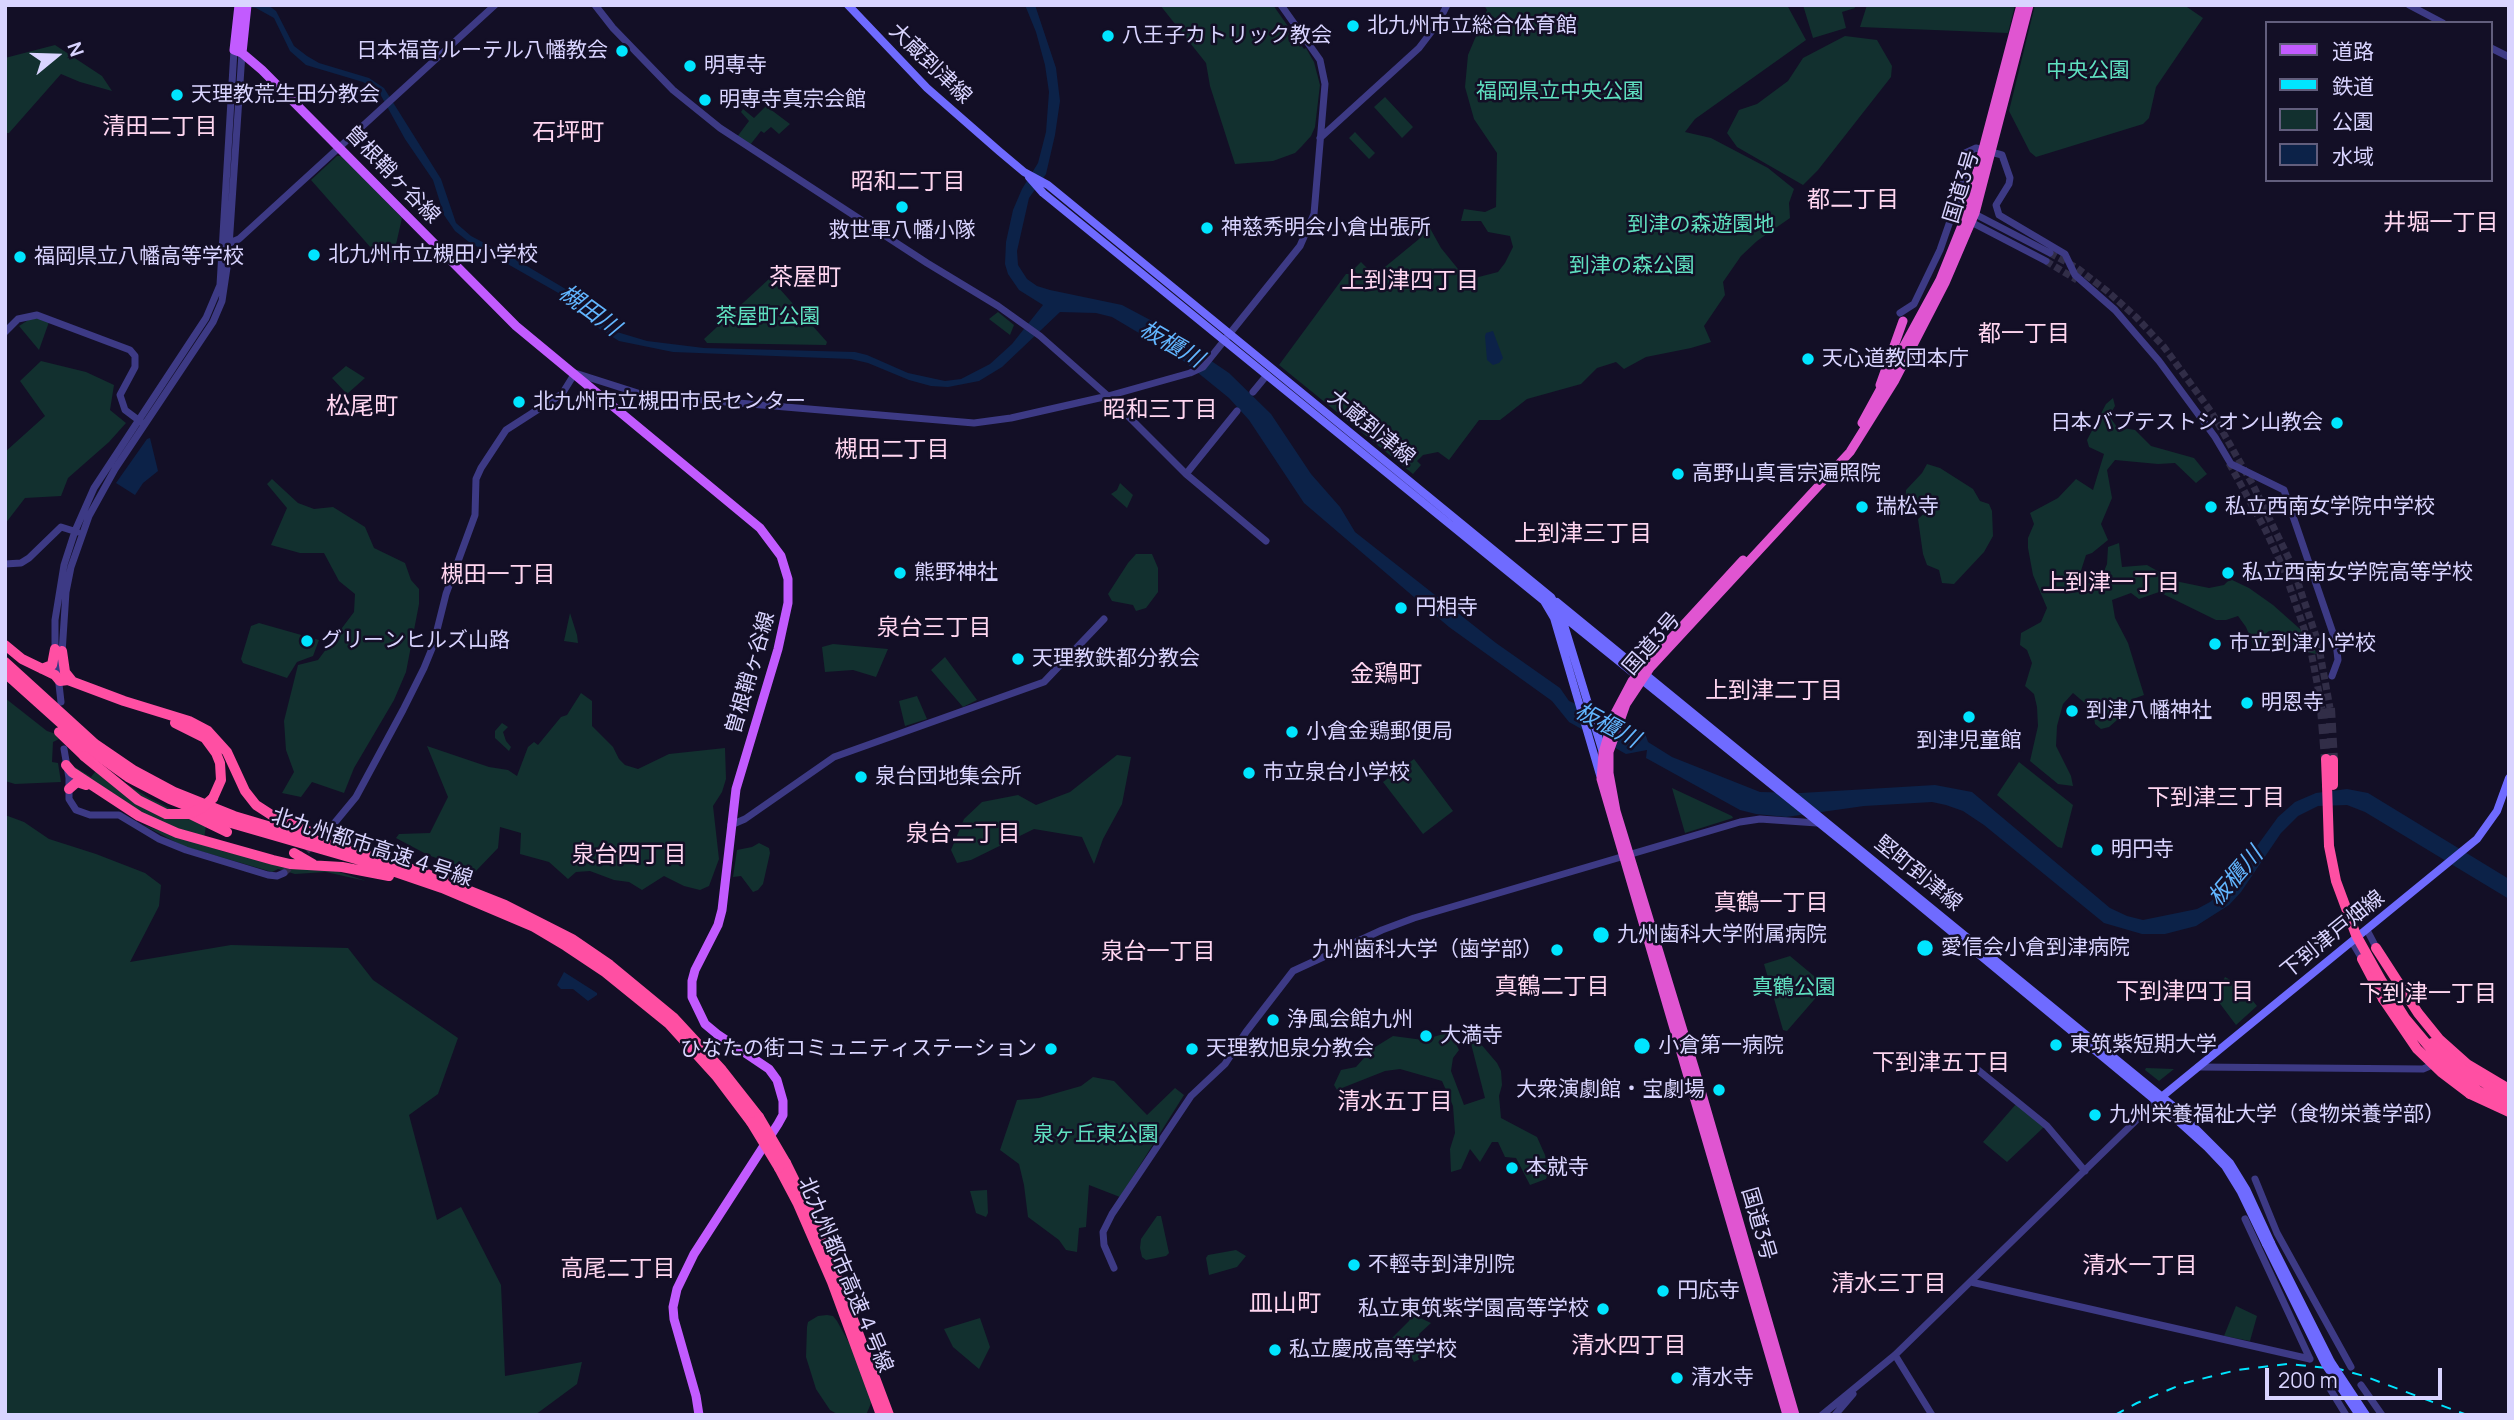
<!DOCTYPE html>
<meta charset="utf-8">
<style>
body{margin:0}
#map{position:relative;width:2514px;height:1420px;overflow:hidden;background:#130f26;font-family:Manrope,"Noto Sans JP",sans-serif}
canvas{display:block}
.frame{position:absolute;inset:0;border:7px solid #d9d4ff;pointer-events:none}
.legend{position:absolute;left:2265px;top:21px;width:228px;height:161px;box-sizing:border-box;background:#130f26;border:2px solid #625e7d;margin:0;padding:9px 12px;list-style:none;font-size:21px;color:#d9d4ff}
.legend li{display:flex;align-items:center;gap:14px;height:35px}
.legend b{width:35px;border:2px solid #625e7d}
.north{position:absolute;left:21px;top:21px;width:70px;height:70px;-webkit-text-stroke:5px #130f26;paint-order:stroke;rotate:71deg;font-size:19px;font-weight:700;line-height:28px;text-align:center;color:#d9d4ff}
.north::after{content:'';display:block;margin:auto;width:24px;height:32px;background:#d9d4ff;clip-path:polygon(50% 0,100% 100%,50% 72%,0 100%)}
.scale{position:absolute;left:2265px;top:1368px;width:177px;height:32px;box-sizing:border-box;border:4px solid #d9d4ff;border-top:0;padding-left:9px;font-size:21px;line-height:24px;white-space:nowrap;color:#d9d4ff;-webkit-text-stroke:5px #130f26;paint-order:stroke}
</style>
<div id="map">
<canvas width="2514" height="1420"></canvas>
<div class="frame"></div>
<ul class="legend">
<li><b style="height:9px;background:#c25bff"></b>道路</li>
<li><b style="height:9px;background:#00e5ff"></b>鉄道</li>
<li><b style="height:19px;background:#12302f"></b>公園</li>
<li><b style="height:19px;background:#0c2248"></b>水域</li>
</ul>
<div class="north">N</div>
<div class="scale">200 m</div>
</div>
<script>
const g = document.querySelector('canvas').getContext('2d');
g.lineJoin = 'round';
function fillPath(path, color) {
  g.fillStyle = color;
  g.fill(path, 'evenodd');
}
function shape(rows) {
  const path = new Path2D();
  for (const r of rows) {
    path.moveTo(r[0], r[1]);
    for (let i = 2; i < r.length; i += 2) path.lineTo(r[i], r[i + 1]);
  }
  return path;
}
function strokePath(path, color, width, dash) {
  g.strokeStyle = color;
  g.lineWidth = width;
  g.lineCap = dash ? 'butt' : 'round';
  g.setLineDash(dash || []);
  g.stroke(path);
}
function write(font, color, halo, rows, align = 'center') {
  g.font = font + ' Manrope,"Noto Sans JP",sans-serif';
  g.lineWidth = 5;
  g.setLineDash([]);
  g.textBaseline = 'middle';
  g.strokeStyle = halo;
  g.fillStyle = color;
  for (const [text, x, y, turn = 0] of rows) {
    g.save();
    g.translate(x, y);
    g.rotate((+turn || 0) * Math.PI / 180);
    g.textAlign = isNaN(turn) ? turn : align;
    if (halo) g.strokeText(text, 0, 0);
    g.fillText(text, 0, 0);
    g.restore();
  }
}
fillPath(shape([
 [1160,5,1273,5,1304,49,1306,48,1314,62,1320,85,1315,127,1311,136,1302,146,1295,153,1273,161,1235,164,1210,86,1206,63],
 [1484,5,1787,5,1806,40,1695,119,1685,132,1711,138,1768,168,1794,189,1789,203,1790,218,1757,241,1741,256,1723,282,1725,295,1704,326,1711,342,1691,348,1646,357,1624,369,1616,362,1597,368,1581,384,1527,399,1500,420,1479,420,1449,460,1438,452,1423,455,1417,461,1421,465,1413,474,1279,365,1346,274,1357,274,1353,270,1361,262,1370,271,1367,275,1374,276,1419,239,1413,227,1426,221,1441,248,1467,280,1498,272,1505,263,1513,247,1510,236,1488,232,1481,221,1461,221,1464,209,1485,212,1496,207,1497,153,1474,119,1465,87,1468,55,1487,10],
 [1803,5,1854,5,1855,8,1842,12,1846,28,1813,38],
 [1867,5,2015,5,2008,33,1860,27],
 [2035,5,2184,5,2203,18,2156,87,2149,118,2143,124,2036,157,2030,152,2009,111],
 [1845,36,1877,40,1892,66,1891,77,1818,170,1803,185,1737,147,1727,133,1739,110,1757,104,1788,81,1803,58],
 [55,45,102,76,112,91,80,82,61,74,9,133,5,133,5,58],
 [1385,97,1413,127,1402,138,1374,107],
 [766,106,790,124,779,134,771,127,764,133,761,131,750,145,737,137,749,121,741,112,743,109,754,118],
 [1355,132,1375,153,1369,159,1349,138],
 [337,156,342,156,402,218,392,262,387,266,311,180],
 [770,278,827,342,826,345,707,343,704,339],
 [998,312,1014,325,1010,335,989,319],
 [37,318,49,322,39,350,19,326,30,319],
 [41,361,86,372,114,385,110,410,126,423,109,442,68,478,61,496,25,498,5,524,5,452,45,416,20,381],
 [346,366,365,378,347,394,332,378],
 [2113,398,2115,406,2109,416,2117,427,2135,430,2151,446,2194,458,2207,474,2196,483,2175,463,2158,464,2115,460,2107,470,2112,498,2101,524,2108,540,2092,553,2086,555,2078,580,2098,586,2107,564,2108,547,2119,543,2122,567,2147,565,2175,581,2209,588,2224,585,2230,579,2249,588,2273,605,2300,629,2314,645,2316,654,2298,650,2279,630,2269,631,2263,636,2266,653,2255,649,2246,627,2238,616,2226,620,2216,620,2159,592,2139,599,2131,593,2112,600,2115,618,2128,643,2144,695,2133,699,2117,720,2109,727,2101,729,2095,724,2093,710,2073,693,2063,704,2057,726,2056,746,2071,776,2073,786,2058,784,2030,761,2038,726,2037,707,2034,694,2025,686,2032,663,2027,650,2020,645,2021,633,2041,622,2047,608,2033,575,2028,548,2028,538,2034,524,2030,513,2058,498,2076,479,2093,490,2104,454,2089,447,2087,440,2106,404],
 [1927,464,1940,468,1973,489,1980,501,1989,504,1992,511,1993,536,1984,552,1954,584,1942,583,1939,570,1927,565,1923,554,1918,519,1933,505,1930,494,1909,506,1906,504,1906,490,1922,473],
 [272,479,298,503,314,509,333,507,365,527,374,548,405,563,411,580,419,589,419,604,406,672,394,700,354,768,344,793,312,782,301,797,282,793,294,772,286,750,284,721,298,665,318,660,354,612,355,594,339,581,324,553,300,553,271,545,287,508,267,484],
 [1120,483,1133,495,1127,508,1111,494,1117,490],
 [1136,554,1152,554,1158,568,1158,592,1146,608,1136,611,1133,605,1112,601,1108,594,1128,563],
 [570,613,577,635,578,643,564,641],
 [259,623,319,640,313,656,297,662,287,678,243,663,241,659,251,626],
 [833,644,888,649,876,677,853,670,825,672,822,647],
 [945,657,977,700,963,707,931,670],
 [581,693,592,701,592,726,613,747,619,759,625,765,638,769,669,754,725,748,726,779,722,792,713,806,719,859,709,886,700,890,684,886,664,876,642,890,629,882,614,880,590,871,576,872,568,879,549,862,520,854,521,833,500,827,498,848,475,872,428,855,396,838,399,834,430,833,448,797,427,746,489,767,508,770,517,776,528,747,534,742,538,745,561,717,567,715],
 [917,696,927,719,905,726,899,701],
 [5,698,47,731,59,735,59,739,53,742,52,762,58,763,61,782,15,784,5,781],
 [502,723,508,727,503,732,506,741,511,747,509,751,495,738,495,731],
 [1117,755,1131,757,1122,804,1103,839,1094,864,1082,837,1034,829,971,860,957,863,951,850,964,819,982,802,1018,795,1036,805,1070,792],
 [1414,759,1453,811,1423,834,1383,782],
 [2019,762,2073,805,2062,848,2058,847,1997,795],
 [75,767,91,777,99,767,149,798,206,826,204,838,160,825,73,770],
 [1672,788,1732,816,1733,818,1685,833],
 [5,815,24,822,49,839,96,854,145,873,161,885,159,906,130,962,231,945,348,948,373,980,458,1038,438,1094,409,1115,437,1220,461,1207,501,1285,505,1376,582,1362,577,1384,535,1415,5,1415],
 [143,825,225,852,327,868,366,881,326,872,295,874,278,869,272,872,183,846],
 [759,843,769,848,770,853,763,884,758,890,753,892,741,876,733,877,737,850,752,847],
 [1790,956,1826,986,1787,1031,1783,1030,1764,964],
 [2225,977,2241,986,2257,1006,2236,1025,2215,997],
 [1450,1032,1459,1050,1453,1058,1451,1071,1464,1105,1485,1098,1469,1036,1474,1036,1497,1063,1501,1071,1502,1085,1499,1096,1501,1118,1537,1137,1545,1155,1549,1172,1546,1179,1530,1185,1516,1158,1505,1157,1498,1142,1492,1142,1480,1162,1470,1149,1461,1169,1451,1172,1450,1149,1455,1133,1453,1106,1442,1081,1400,1069,1385,1071,1337,1090,1334,1085,1341,1070,1356,1067,1372,1049,1393,1036,1423,1040],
 [2146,1068,2174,1069,2159,1081,2145,1070],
 [1093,1077,1114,1081,1147,1115,1175,1088,1184,1095,1120,1197,1089,1185,1086,1227,1079,1228,1077,1252,1066,1250,1059,1240,1028,1217,1024,1185,1019,1164,1000,1150,1017,1100,1039,1098,1081,1086],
 [2017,1103,2045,1126,2007,1162,1983,1142],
 [987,1190,988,1213,986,1217,976,1213,970,1191],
 [1157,1216,1161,1216,1169,1253,1166,1256,1146,1260,1142,1257,1140,1248,1141,1239],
 [1236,1250,1246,1256,1237,1267,1209,1275,1206,1258,1208,1255],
 [2236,1306,2257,1316,2250,1341,2224,1336],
 [1412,1314,1431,1323,1419,1334,1422,1358,1414,1362,1404,1344,1387,1343,1409,1321],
 [827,1315,833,1316,837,1321,853,1350,872,1401,866,1415,839,1415,830,1410,816,1389,806,1357,807,1327,808,1322,818,1316],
 [980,1318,990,1347,979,1369,953,1347,944,1329]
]), '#12302f');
fillPath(shape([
 [238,5,268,5,276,11,294,46,307,56,319,63,369,78,384,88,441,179,456,223,471,236,515,259,574,294,599,321,617,332,647,341,704,348,855,352,867,355,908,373,945,381,961,379,990,364,1012,344,1043,305,1019,290,1008,274,1005,264,1006,242,1013,210,1022,189,1038,163,1046,132,1049,92,1045,65,1036,32,1025,5,1035,5,1056,68,1060,101,1055,135,1046,174,1029,198,1017,251,1018,265,1027,279,1037,286,1050,290,1122,305,1154,322,1229,373,1271,414,1311,474,1340,507,1355,532,1496,643,1560,688,1569,701,1645,733,1648,742,1672,757,1760,792,1801,793,1935,785,1972,792,2110,908,2127,916,2143,920,2197,909,2210,902,2228,886,2278,817,2295,802,2316,793,2347,789,2368,793,2509,879,2509,899,2365,812,2347,805,2318,806,2298,816,2281,833,2241,892,2229,905,2196,926,2165,934,2142,934,2104,923,1984,825,1963,811,1946,805,1932,802,1864,806,1786,817,1756,814,1740,810,1646,758,1647,750,1626,754,1569,722,1552,701,1449,627,1304,503,1249,420,1229,398,1176,355,1112,317,1096,313,1060,312,1002,367,979,381,948,387,931,386,909,380,868,363,851,359,673,352,619,341,592,324,569,299,469,242,455,231,444,215,433,180,405,139,379,92,363,82,306,65,290,51,274,18,256,8],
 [1493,331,1503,358,1499,363,1493,365,1487,360,1485,336,1486,333],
 [150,438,158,471,143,483,135,495,116,483,147,439],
 [564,972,597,993,597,995,588,1001,573,989,561,989,557,985]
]), '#0c2248');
strokePath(shape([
 [2050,253,2077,268,2107,291,2136,317,2164,347,2212,413,2253,485,2292,565,2318,642,2330,708],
 [2046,261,2077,280],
 [2229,463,2265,529,2284,570,2310,646,2322,709],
 [284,873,332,826]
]), '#312d47', 7, [7, 3.5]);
strokePath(shape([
 [2330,708,2333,760],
 [2322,709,2326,759]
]), '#312d47', 10, [10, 5]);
strokePath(shape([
 [595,5,613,28,673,90,720,128,927,263,998,306,1040,336,1108,396,1186,474,1266,541],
 [2409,5,2443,23],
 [2491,48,2509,57],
 [1320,138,1419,48,1438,23,1447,5],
 [1971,212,2050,253],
 [1969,221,2046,261],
 [227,244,239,239,495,5],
 [1900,313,1914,304,1940,250,1965,178,1962,159,1963,154,1976,148,2002,155,2010,178,2009,184,1996,205,1999,215,2065,254,2075,275,2115,310,2159,361,2215,437,2231,464,2284,490,2336,642,2338,660,2332,676],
 [5,332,18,319,37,315,130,350,135,356,135,367,120,395,125,410,141,422],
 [1253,392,1267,375],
 [1186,474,1237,411],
 [5,564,21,563,29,558,61,527,77,532],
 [62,653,66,592,71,567,89,516,115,469,213,322,222,301,228,261,242,53],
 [61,702,55,649,55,620,64,565,75,531,94,488,206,318,220,285,234,50],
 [64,749,69,778,69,799,76,810,90,815,119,815,159,839,186,850,268,875,277,876,284,873],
 [731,825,745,819,834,757,1044,682,1104,619],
 [332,826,356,797,403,710,424,668,433,646,446,594,475,515,476,479,481,468,506,430,562,394,575,373,644,395,974,423,1011,418,1108,396,1190,373,1203,367,1300,246,1314,214,1325,84,1320,60,1281,5],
 [2367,930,2378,951],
 [2352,942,2364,962],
 [2198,1067,2423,1069,2437,1063],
 [1978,1070,2047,1126,2085,1171],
 [2255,1179,2277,1233,2351,1367],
 [2245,1219,2310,1359],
 [1114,1268,1104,1245,1103,1232,1112,1214,1191,1096,1225,1064,1246,1032,1293,971,1382,930,1414,918,1740,822,1760,819,1817,823],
 [1971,1282,2310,1359],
 [1895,1355,1932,1415],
 [2324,1379,2346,1415],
 [2361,1385,2382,1415],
 [1822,1415,1895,1355,2156,1101],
 [1835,1415,1853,1394]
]), '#3d3a85', 7);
strokePath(shape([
 [848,5,927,88,999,151,1024,172,1048,185,1551,597,1561,615,1604,756],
 [1029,177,1043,193,1544,601,1554,618,1600,775],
 [1544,601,1855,852,2156,1101,2207,1147,2225,1166,2241,1192,2266,1244],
 [1557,602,2172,1105,2230,1163,2246,1189,2271,1243],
 [2159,1099,2477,839,2497,811,2509,778]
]), '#6f6bff', 8);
strokePath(shape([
 [239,5,234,50,242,53,262,70,516,326,760,528,781,556,788,579,788,603,778,649,736,789,722,910,718,925,695,970,692,981,692,997,705,1024,717,1034,769,1069,777,1080,783,1101,783,1115,778,1124,694,1254,677,1289,673,1307,674,1319,696,1396,699,1415],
 [242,53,247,5]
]), '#c25bff', 9);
strokePath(shape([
 [1880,385,1903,321],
 [1862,423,1940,280,1965,218,2021,5],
 [1743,560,1632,681,1614,715,1603,753,1601,779,1787,1415],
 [1795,1415,1695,1070,1616,811,1609,773,1609,752,1626,704,1650,668,1850,452,1895,380,1945,283,1975,213,2029,5]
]), '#e055d1', 9);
strokePath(shape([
 [5,645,22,659,55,675,60,681,68,680,124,701,189,721,208,731,227,752,245,791,256,805,273,816,313,833],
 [62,651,65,672,73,682],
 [5,662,95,744,133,770,174,792,234,816,419,871,505,905,572,939,610,965,673,1017,722,1070,759,1117],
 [42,669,52,665,55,649],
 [5,673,93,752,128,777,170,799,231,823,366,862,442,888,534,927,566,946,605,972,668,1023,717,1077,751,1122],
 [175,723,205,738,216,753,220,763,221,780,213,798],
 [59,732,84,756],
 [2326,759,2327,785],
 [66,765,72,772,139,816,177,833,273,860,290,864,342,867,389,876],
 [2333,785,2333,760],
 [69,789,77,782,86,785],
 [186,812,227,832],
 [294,853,313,864],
 [2376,948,2418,1013,2439,1039,2467,1064,2509,1089],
 [2362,959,2383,999],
 [2470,1094,2509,1112],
 [786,1163,821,1234,889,1415],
 [779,1168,798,1204,832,1282,881,1415]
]), '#ff4fa3', 10);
strokePath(shape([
 [2115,1415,2137,1403,2185,1383,2237,1370,2287,1364,2339,1369,2364,1376,2467,1415]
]), '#00e5ff', 2, [10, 9]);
strokePath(shape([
 [2271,1243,2331,1362,2366,1415],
 [2266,1244,2325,1364,2359,1415]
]), '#6f6bff', 8);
strokePath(shape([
 [84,756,138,800,166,814,189,814,203,807,213,798],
 [2327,785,2329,846,2336,881,2356,935,2381,980,2405,1018,2442,1062,2478,1091,2509,1107],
 [2383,999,2417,1049,2441,1072,2470,1094],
 [2432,1043,2459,1067,2509,1098],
 [759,1117,786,1163],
 [751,1122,779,1168]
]), '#ff4fa3', 10);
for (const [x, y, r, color] of [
 [1353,26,7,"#00e5ff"],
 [1108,36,7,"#00e5ff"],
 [622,51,7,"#00e5ff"],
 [690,66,7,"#00e5ff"],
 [177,95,7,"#00e5ff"],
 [705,100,7,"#00e5ff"],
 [902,207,7,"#00e5ff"],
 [1207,228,7,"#00e5ff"],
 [314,255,7,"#00e5ff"],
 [20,257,7,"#00e5ff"],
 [1808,359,7,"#00e5ff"],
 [519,402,7,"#00e5ff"],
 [2337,423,7,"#00e5ff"],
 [1678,474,7,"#00e5ff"],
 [1862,507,7,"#00e5ff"],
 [2211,507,7,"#00e5ff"],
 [900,573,7,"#00e5ff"],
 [2228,573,7,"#00e5ff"],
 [1401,608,7,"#00e5ff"],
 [307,641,7,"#00e5ff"],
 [2215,644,7,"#00e5ff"],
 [1018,659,7,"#00e5ff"],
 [2247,703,7,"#00e5ff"],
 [2072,711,7,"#00e5ff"],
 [1969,717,7,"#00e5ff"],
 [1292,732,7,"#00e5ff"],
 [1249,773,7,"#00e5ff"],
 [861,777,7,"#00e5ff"],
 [2097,850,7,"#00e5ff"],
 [1601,935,9,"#00e5ff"],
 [1925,948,9,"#00e5ff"],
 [1557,950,7,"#00e5ff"],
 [1273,1020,7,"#00e5ff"],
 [1426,1036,7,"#00e5ff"],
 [2056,1045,7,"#00e5ff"],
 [1642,1046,9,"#00e5ff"],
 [1051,1049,7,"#00e5ff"],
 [1192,1049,7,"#00e5ff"],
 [1719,1090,7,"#00e5ff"],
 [2095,1115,7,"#00e5ff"],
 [1512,1168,7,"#00e5ff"],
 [1354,1265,7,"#00e5ff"],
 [1663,1291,7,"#00e5ff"],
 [1603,1309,7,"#00e5ff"],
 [1275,1350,7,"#00e5ff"],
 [1677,1378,7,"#00e5ff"]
]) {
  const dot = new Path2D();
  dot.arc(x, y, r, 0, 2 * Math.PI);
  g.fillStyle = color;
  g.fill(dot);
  strokePath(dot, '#130f26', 2.5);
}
write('21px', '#d9d4ff', '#130f26', [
 ["北九州市立総合体育館",1367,26],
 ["八王子カトリック教会",1122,36],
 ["日本福音ルーテル八幡教会",608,51,"right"],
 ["明専寺",704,66],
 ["天理教荒生田分教会",191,95],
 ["明専寺真宗会館",719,100],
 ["神慈秀明会小倉出張所",1221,228],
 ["救世軍八幡小隊",902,231,"center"],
 ["北九州市立槻田小学校",328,255],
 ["福岡県立八幡高等学校",34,257],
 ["天心道教団本庁",1822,359],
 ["北九州市立槻田市民センター",533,402],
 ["日本バプテストシオン山教会",2323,423,"right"],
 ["高野山真言宗遍照院",1692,474],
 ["瑞松寺",1876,507],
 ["私立西南女学院中学校",2225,507],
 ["熊野神社",914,573],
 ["私立西南女学院高等学校",2242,573],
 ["円相寺",1415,608],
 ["グリーンヒルズ山路",321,641],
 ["市立到津小学校",2229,644],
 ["天理教鉄都分教会",1032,659],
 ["明恩寺",2261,703],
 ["到津八幡神社",2086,711],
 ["小倉金鶏郵便局",1306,732],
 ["到津児童館",1969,741,"center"],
 ["市立泉台小学校",1263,773],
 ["泉台団地集会所",875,777],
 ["明円寺",2111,850],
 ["九州歯科大学附属病院",1617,935],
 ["愛信会小倉到津病院",1941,948],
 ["九州歯科大学（歯学部）",1543,950,"right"],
 ["浄風会館九州",1287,1020],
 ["大満寺",1440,1036],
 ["東筑紫短期大学",2070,1045],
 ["小倉第一病院",1658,1046],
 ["ひなたの街コミュニティステーション",1037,1049,"right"],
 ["天理教旭泉分教会",1206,1049],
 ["大衆演劇館・宝劇場",1705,1090,"right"],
 ["九州栄養福祉大学（食物栄養学部）",2109,1115],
 ["本就寺",1526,1168],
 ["不輕寺到津別院",1368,1265],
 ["円応寺",1677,1291],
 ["私立東筑紫学園高等学校",1589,1309,"right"],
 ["私立慶成高等学校",1289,1350],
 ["清水寺",1691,1378]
], 'left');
write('21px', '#d9d4ff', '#130f26', [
 ["大蔵到津線",930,64,44],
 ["曽根鞘ヶ谷線",392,175,46],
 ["国道3号",1962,187,-73],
 ["大蔵到津線",1371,428,39],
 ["国道3号",1652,644,-49],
 ["曽根鞘ヶ谷線",751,673,-74],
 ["北九州都市高速４号線",372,848,18],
 ["堅町到津線",1918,874,39],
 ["下到津戸畑線",2333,935,-39],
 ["国道3号",1758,1224,74],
 ["北九州都市高速４号線",845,1275,67]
]);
write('21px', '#5fe0c0', '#130f26', [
 ["中央公園",2088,71],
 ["福岡県立中央公園",1560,92],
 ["到津の森遊園地",1701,225],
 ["到津の森公園",1632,266],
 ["茶屋町公園",768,317],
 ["真鶴公園",1794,988],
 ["泉ヶ丘東公園",1096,1135]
]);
write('23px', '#ffd6f0', '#130f26', [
 ["清田二丁目",160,128],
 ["昭和二丁目",908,183],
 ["都二丁目",1853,201],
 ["井堀一丁目",2441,224],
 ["上到津四丁目",1410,282],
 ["都一丁目",2024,335],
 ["昭和三丁目",1160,411],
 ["槻田二丁目",892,451],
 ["上到津三丁目",1583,535],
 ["槻田一丁目",498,576],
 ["上到津一丁目",2111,584],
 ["泉台三丁目",934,629],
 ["上到津二丁目",1774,692],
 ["下到津三丁目",2216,799],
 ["泉台二丁目",963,835],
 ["泉台四丁目",629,856],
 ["真鶴一丁目",1771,904],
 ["泉台一丁目",1158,953],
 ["真鶴二丁目",1552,988],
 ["下到津四丁目",2185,993],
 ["下到津一丁目",2428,995],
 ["下到津五丁目",1941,1064],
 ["清水五丁目",1395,1103],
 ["清水一丁目",2140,1267],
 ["高尾二丁目",618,1270],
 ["清水三丁目",1889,1285],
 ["清水四丁目",1629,1347]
]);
write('italic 23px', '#62b6ff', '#130f26', [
 ["槻田川",589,311,36],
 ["板櫃川",1171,345,30],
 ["板櫃川",1607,726,28],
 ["板櫃川",2236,877,-49]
]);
write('24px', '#ffd6f0', '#130f26', [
 ["石坪町",568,133],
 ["茶屋町",805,278],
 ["松尾町",362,407],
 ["金鶏町",1386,675],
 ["皿山町",1285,1304]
]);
</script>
